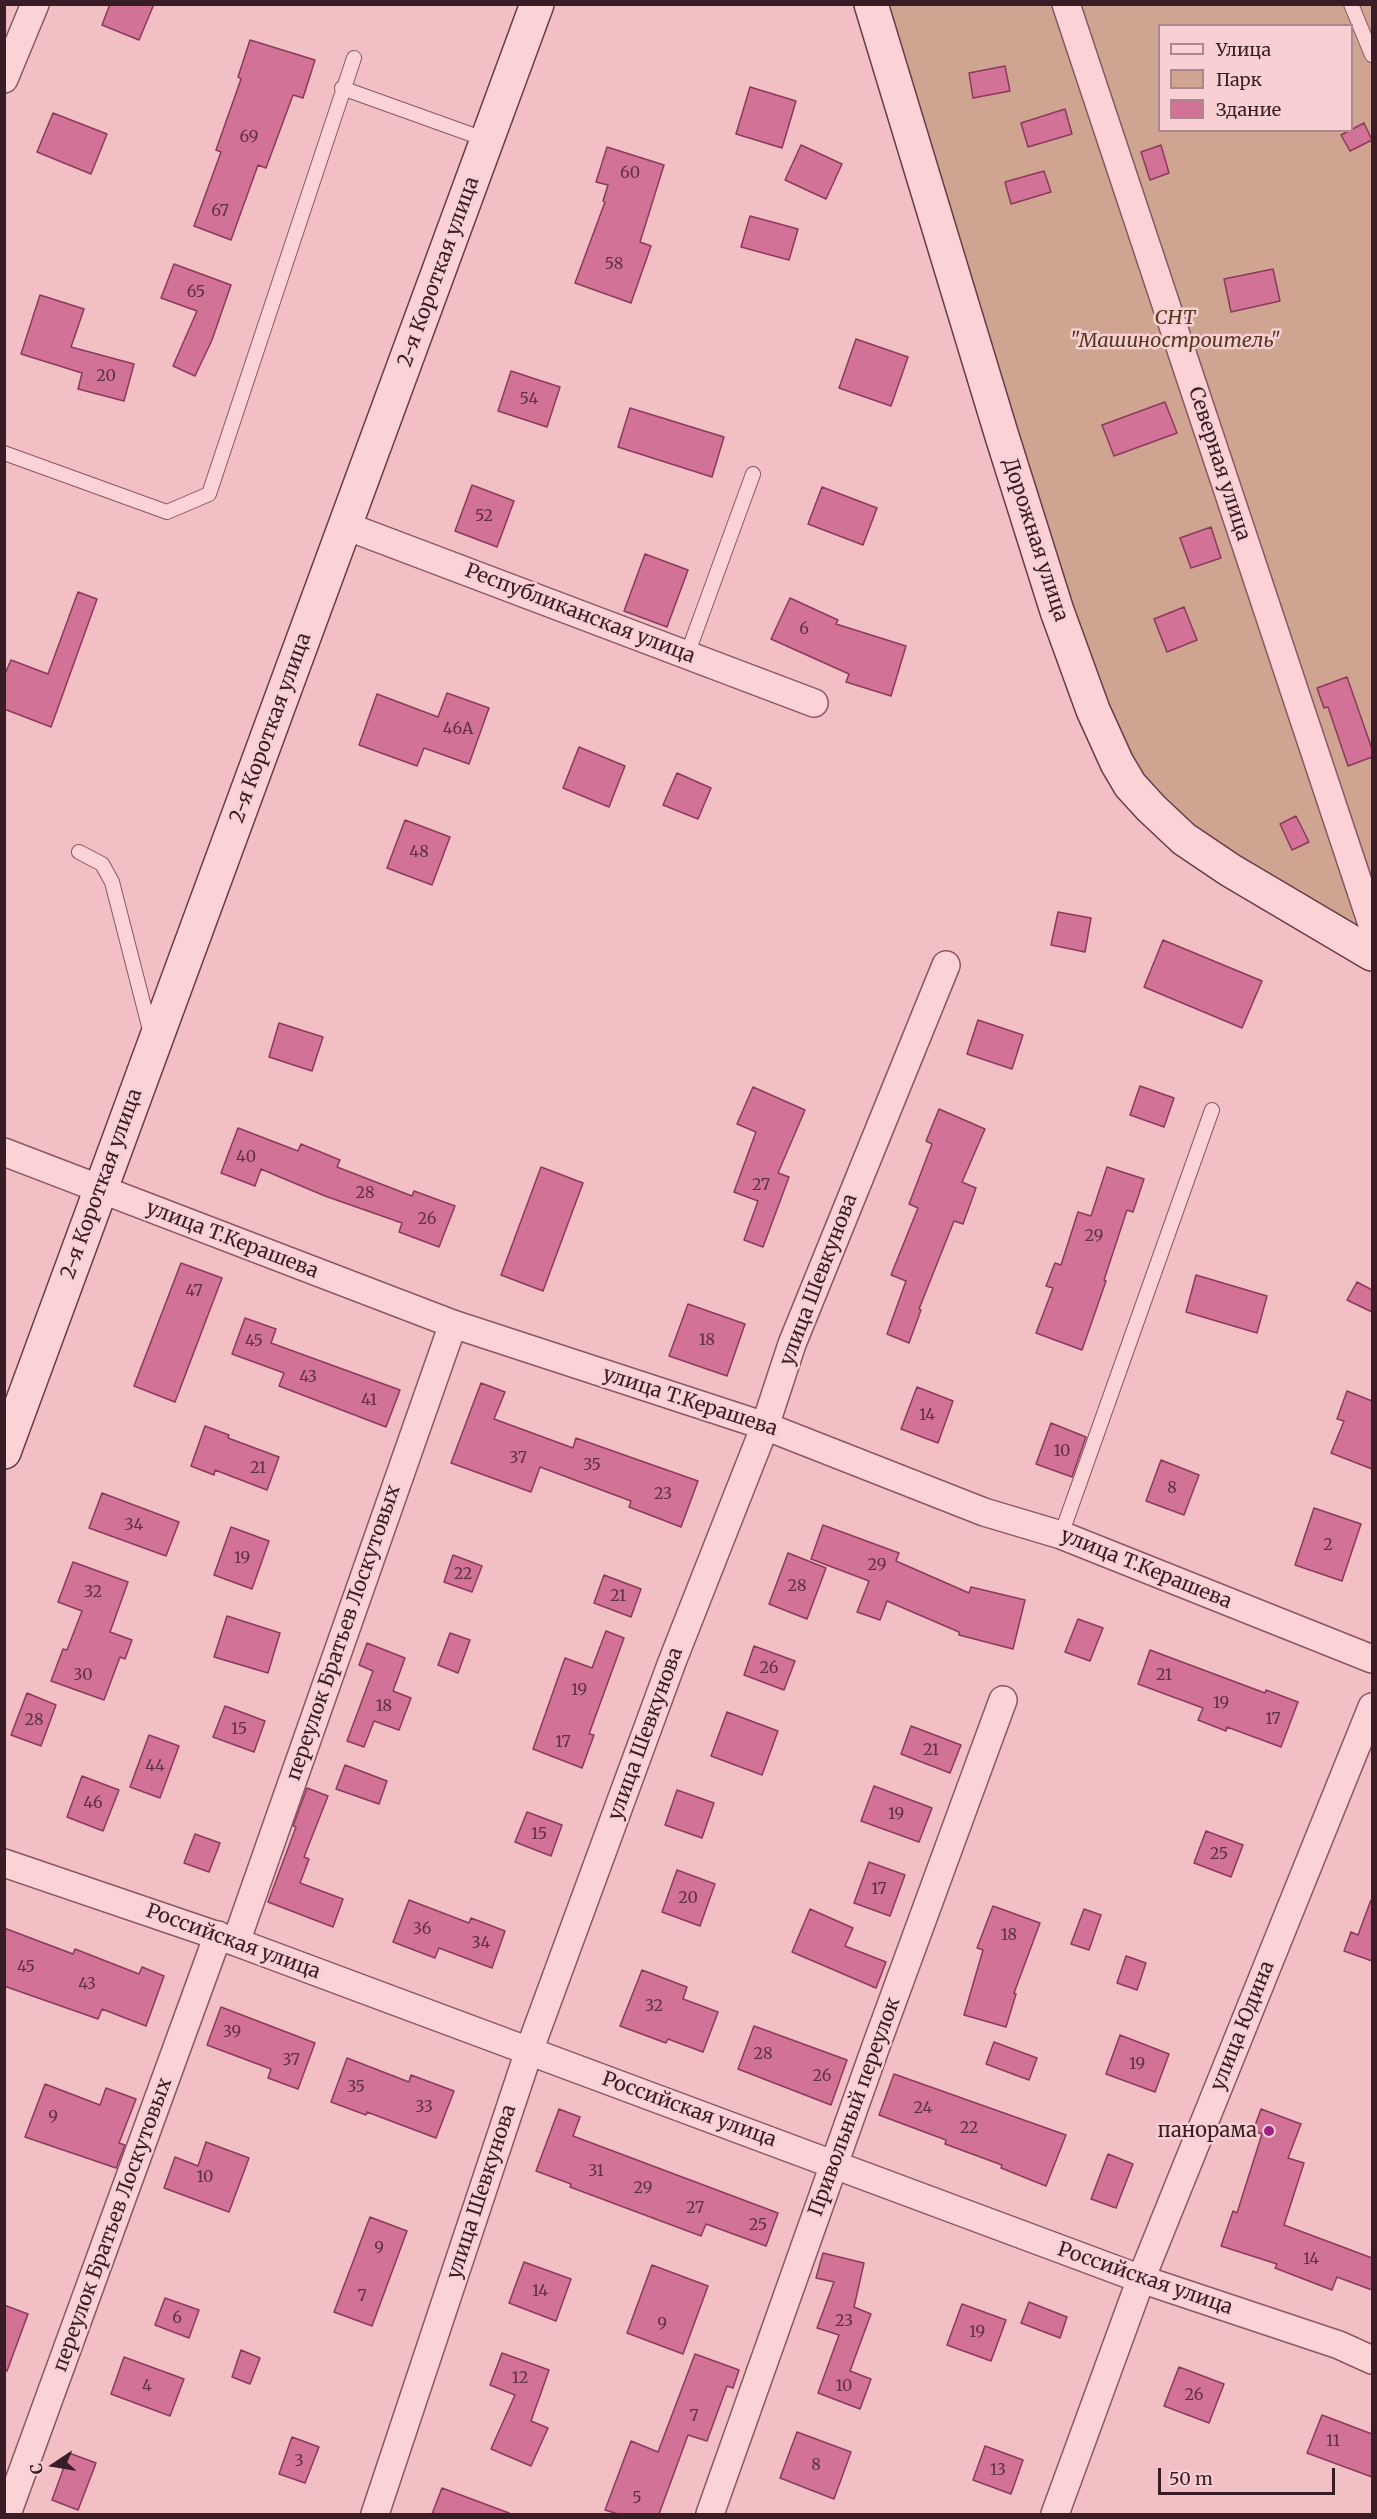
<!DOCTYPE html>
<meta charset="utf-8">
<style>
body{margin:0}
#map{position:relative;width:1377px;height:2519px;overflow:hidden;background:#f1bfc4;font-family:Merriweather,serif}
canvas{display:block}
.frame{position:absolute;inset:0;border:6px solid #391c25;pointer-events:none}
.legend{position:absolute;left:1158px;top:24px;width:195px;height:108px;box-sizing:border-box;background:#f8cfd3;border:2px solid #ac878d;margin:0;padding:8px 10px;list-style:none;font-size:18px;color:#391c25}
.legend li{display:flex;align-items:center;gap:12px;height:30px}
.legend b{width:30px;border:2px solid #ac878d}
.north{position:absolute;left:24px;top:2435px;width:60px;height:60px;-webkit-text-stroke:4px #f8cfd3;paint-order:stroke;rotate:258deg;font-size:16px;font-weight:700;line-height:24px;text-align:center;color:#391c25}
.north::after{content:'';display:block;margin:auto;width:21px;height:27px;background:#391c25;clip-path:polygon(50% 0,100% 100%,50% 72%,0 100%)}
.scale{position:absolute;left:1158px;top:2468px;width:177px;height:27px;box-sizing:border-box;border:3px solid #391c25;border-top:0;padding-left:8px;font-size:18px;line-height:21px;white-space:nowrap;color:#391c25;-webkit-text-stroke:4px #f8cfd3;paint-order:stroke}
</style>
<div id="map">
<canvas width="1377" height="2519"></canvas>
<div class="frame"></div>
<ul class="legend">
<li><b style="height:8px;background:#fbd3d7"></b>Улица</li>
<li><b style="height:16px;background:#cfa592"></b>Парк</li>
<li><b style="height:16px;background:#d27297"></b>Здание</li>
</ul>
<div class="north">С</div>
<div class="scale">50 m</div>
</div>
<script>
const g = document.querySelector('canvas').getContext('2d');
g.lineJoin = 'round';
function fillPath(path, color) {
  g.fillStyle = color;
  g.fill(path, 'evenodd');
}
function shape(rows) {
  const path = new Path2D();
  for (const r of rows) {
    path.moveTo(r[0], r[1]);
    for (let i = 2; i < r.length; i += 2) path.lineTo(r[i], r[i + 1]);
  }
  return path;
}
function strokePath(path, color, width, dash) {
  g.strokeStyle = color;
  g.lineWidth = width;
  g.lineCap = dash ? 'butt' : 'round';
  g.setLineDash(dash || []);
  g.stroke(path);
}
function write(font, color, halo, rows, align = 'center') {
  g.font = font + ' Merriweather,serif';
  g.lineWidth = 5;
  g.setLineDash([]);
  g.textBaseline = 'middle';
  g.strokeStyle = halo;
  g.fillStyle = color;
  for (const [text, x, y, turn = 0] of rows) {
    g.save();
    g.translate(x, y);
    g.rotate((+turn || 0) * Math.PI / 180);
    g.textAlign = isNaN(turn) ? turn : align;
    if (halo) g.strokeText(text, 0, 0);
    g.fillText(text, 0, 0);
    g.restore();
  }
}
fillPath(shape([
 [871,5,1372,5,1372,954,1130,785],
 [1160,26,1352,26,1352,130,1160,130]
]), '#cfa592');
const building = shape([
 [110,4,154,4,139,40,102,25,110,4],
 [250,40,315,60,303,98,293,95,266,168,258,165,231,240,194,226,221,152,216,150,241,79,238,77,250,40],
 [1005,66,1010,91,973,98,969,73,1005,66],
 [750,87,796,101,782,148,736,134,750,87],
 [1065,109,1072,134,1028,147,1021,123,1065,109],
 [53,113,107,134,91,174,37,152,53,113],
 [1364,123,1372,140,1350,151,1341,135,1364,123],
 [801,145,842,164,826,199,785,180,801,145],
 [1161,145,1169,173,1150,180,1141,152,1161,145],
 [607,147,664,165,640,242,651,246,631,303,575,283,605,202,603,201,608,185,596,182,607,147],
 [1044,171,1051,192,1011,204,1005,182,1044,171],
 [750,216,798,229,789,260,741,247,750,216],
 [174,264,231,285,212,340,195,376,173,366,197,311,161,298,174,264],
 [1273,269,1280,301,1231,312,1224,279,1273,269],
 [40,295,84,309,71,347,134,364,124,401,78,389,82,373,21,354,40,295],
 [856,339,908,357,891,406,839,388,856,339],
 [511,371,560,387,547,427,498,411,511,371],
 [1165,402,1177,433,1114,456,1102,425,1165,402],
 [630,408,724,437,712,477,618,447,630,408],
 [472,485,514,501,497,547,455,531,472,485],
 [822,487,877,508,863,545,808,524,822,487],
 [1211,527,1221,558,1191,568,1180,538,1211,527],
 [645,554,688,570,667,627,624,611,645,554],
 [78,592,97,599,51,727,4,709,4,676,11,660,48,674,78,592],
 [790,598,838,620,836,624,906,646,891,696,846,682,849,674,771,639,790,598],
 [1184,607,1197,640,1167,652,1154,619,1184,607],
 [1347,677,1372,749,1372,757,1348,766,1328,707,1324,708,1317,688,1347,677],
 [447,693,489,708,469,764,424,748,417,766,359,745,377,694,438,717,447,693],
 [579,747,625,766,609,807,563,788,579,747],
 [677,773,711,788,698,819,663,805,677,773],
 [1296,816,1309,842,1292,850,1280,824,1296,816],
 [405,820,450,837,432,885,387,868,405,820],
 [1058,912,1091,918,1085,952,1051,945,1058,912],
 [1163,940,1262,981,1242,1028,1144,987,1163,940],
 [978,1020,1023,1035,1012,1069,967,1054,978,1020],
 [279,1023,323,1037,312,1071,269,1057,279,1023],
 [1140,1086,1174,1098,1164,1127,1130,1115,1140,1086],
 [753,1087,805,1110,778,1173,789,1177,763,1247,744,1240,758,1201,734,1192,756,1132,737,1124,753,1087],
 [939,1109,985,1129,962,1182,976,1188,963,1224,954,1221,919,1309,921,1310,909,1343,887,1334,906,1281,891,1275,918,1208,909,1204,932,1144,926,1141,939,1109],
 [238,1128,298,1151,301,1144,340,1160,337,1167,412,1196,414,1191,455,1206,439,1247,399,1232,402,1223,325,1196,261,1169,255,1186,221,1173,238,1128],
 [541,1167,583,1183,543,1291,501,1275,541,1167],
 [1107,1167,1144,1179,1133,1212,1127,1210,1104,1280,1106,1281,1082,1350,1036,1333,1053,1288,1046,1286,1055,1263,1061,1265,1078,1212,1091,1216,1107,1167],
 [181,1263,222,1278,175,1402,134,1386,181,1263],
 [1196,1275,1267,1296,1257,1333,1186,1312,1196,1275],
 [1357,1282,1372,1290,1372,1312,1347,1300,1357,1282],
 [688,1304,745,1324,727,1376,669,1356,688,1304],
 [245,1318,276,1329,271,1343,400,1390,386,1427,279,1386,284,1373,232,1354,245,1318],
 [481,1383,505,1392,494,1419,573,1448,576,1438,698,1481,681,1527,629,1507,631,1501,540,1467,531,1492,451,1463,481,1383],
 [917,1387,953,1401,938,1443,901,1429,917,1387],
 [1347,1391,1372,1401,1372,1469,1331,1453,1344,1421,1337,1419,1347,1391],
 [1051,1423,1086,1437,1072,1477,1036,1464,1051,1423],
 [205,1426,229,1435,228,1438,279,1457,267,1490,215,1470,214,1475,191,1466,205,1426],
 [1161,1460,1199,1475,1184,1515,1146,1501,1161,1460],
 [102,1493,179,1522,166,1556,89,1528,102,1493],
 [1314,1508,1361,1524,1342,1581,1295,1565,1314,1508],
 [823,1525,899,1553,896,1561,969,1593,971,1587,1025,1600,1013,1649,959,1635,959,1632,887,1601,880,1620,857,1612,869,1581,811,1559,823,1525],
 [231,1527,269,1541,252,1589,214,1575,231,1527],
 [788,1553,826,1568,807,1619,769,1604,788,1553],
 [453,1555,482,1566,472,1592,444,1582,453,1555],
 [73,1562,128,1582,110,1632,132,1640,125,1659,120,1657,104,1700,51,1681,63,1649,67,1650,82,1611,58,1602,73,1562],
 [604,1575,641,1589,631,1617,594,1603,604,1575],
 [227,1616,280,1633,268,1673,214,1657,227,1616],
 [1078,1619,1103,1628,1090,1661,1065,1652,1078,1619],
 [606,1631,624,1638,589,1734,594,1735,582,1768,533,1749,565,1658,592,1668,606,1631],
 [450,1633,470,1640,458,1673,438,1665,450,1633],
 [367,1643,405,1658,393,1691,411,1698,399,1730,374,1721,364,1747,347,1741,373,1671,359,1665,367,1643],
 [754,1646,795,1661,784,1690,744,1675,754,1646],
 [1150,1650,1265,1693,1266,1690,1298,1702,1281,1747,1227,1727,1226,1731,1198,1720,1203,1708,1138,1684,1150,1650],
 [27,1693,56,1705,41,1746,11,1735,27,1693],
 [225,1706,265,1721,254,1752,213,1737,225,1706],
 [727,1712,778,1731,762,1775,711,1756,727,1712],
 [911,1726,961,1745,950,1773,901,1754,911,1726],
 [149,1735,179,1746,160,1798,130,1787,149,1735],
 [345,1765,387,1781,379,1804,336,1789,345,1765],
 [82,1776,119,1790,103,1831,67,1817,82,1776],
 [874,1786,932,1808,919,1842,861,1821,874,1786],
 [307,1788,328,1796,304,1857,309,1859,300,1883,343,1899,333,1927,268,1902,296,1827,293,1826,307,1788],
 [677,1790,714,1803,702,1838,665,1825,677,1790],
 [527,1812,562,1825,551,1856,515,1842,527,1812],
 [1206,1831,1243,1845,1231,1877,1194,1863,1206,1831],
 [195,1834,220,1843,209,1872,184,1863,195,1834],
 [869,1862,905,1875,890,1916,854,1903,869,1862],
 [677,1870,715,1884,700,1926,662,1912,677,1870],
 [409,1900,469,1923,471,1918,505,1931,492,1968,439,1948,435,1958,393,1942,409,1900],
 [1371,1900,1372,1900,1372,1961,1344,1951,1351,1932,1358,1935,1371,1900],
 [993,1906,1040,1923,1014,1993,1016,1994,1006,2027,964,2015,983,1950,977,1948,993,1906],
 [810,1909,853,1928,845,1946,886,1962,876,1988,792,1952,810,1909],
 [1084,1909,1101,1915,1089,1950,1071,1944,1084,1909],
 [4,1928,73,1954,75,1949,139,1974,142,1967,164,1976,146,2026,102,2009,98,2019,4,1986,4,1928],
 [1126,1956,1146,1963,1137,1990,1117,1983,1126,1956],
 [642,1970,687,1987,683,1999,718,2012,703,2052,668,2039,666,2043,620,2026,642,1970],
 [221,2007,315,2043,298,2089,268,2078,271,2069,207,2045,221,2007],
 [754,2026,847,2060,831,2105,738,2069,754,2026],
 [1120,2035,1169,2054,1155,2092,1106,2074,1120,2035],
 [994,2042,1037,2058,1029,2080,986,2064,994,2042],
 [347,2058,409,2082,411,2075,454,2091,436,2138,367,2112,366,2115,331,2102,347,2058],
 [894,2074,1066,2135,1046,2186,1001,2168,1002,2165,945,2144,946,2140,879,2115,894,2074],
 [45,2084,100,2105,106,2088,136,2099,119,2143,125,2145,116,2168,25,2137,45,2084],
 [559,2109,580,2117,573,2136,778,2213,766,2246,706,2224,701,2236,570,2187,571,2184,536,2171,559,2109],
 [1261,2109,1301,2124,1288,2158,1304,2163,1284,2225,1372,2258,1372,2290,1337,2277,1332,2290,1275,2268,1277,2264,1221,2246,1233,2211,1237,2213,1262,2134,1253,2131,1261,2109],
 [206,2142,249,2158,229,2212,164,2188,175,2157,198,2166,206,2142],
 [1108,2154,1133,2164,1116,2208,1091,2199,1108,2154],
 [370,2217,407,2231,372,2326,334,2312,370,2217],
 [823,2253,864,2263,854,2307,871,2314,850,2371,871,2379,860,2409,818,2393,839,2335,817,2328,834,2282,816,2278,823,2253],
 [524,2262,571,2279,556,2321,509,2303,524,2262],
 [652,2265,708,2286,683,2354,627,2333,652,2265],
 [165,2298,199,2310,189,2338,155,2325,165,2298],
 [1029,2302,1067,2317,1060,2338,1021,2323,1029,2302],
 [962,2304,1006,2320,991,2361,947,2345,962,2304],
 [4,2305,28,2314,7,2371,4,2370,4,2305],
 [241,2350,260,2358,250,2384,232,2377,241,2350],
 [502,2353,549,2370,531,2421,548,2428,531,2466,491,2449,515,2395,490,2385,502,2353],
 [695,2354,739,2370,733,2388,727,2386,707,2441,688,2435,659,2514,618,2514,605,2510,631,2441,658,2452,695,2354],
 [124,2357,184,2379,170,2416,111,2394,124,2357],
 [1179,2367,1224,2384,1209,2423,1164,2406,1179,2367],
 [1322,2415,1372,2434,1372,2477,1307,2453,1322,2415],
 [797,2432,851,2452,834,2499,780,2478,797,2432],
 [292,2437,319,2447,305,2483,279,2474,292,2437],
 [985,2446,1023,2460,1011,2494,973,2480,985,2446],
 [69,2453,96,2463,78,2510,52,2500,69,2453],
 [442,2488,509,2513,509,2514,432,2514,442,2488]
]);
fillPath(building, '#d27297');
strokePath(building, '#8b3a5b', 1.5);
const lane = shape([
 [1351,4,1372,55],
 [342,88,487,140],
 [4,453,167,512,209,494,354,58],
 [687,655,753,474],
 [79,852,102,864,112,882,151,1034],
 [1061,1535,1212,1110]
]);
const street = shape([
 [1066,4,1372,924],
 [4,79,35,4],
 [346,526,814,703],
 [4,1152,453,1324,765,1426,984,1512,1061,1535,1372,1659],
 [4,1863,236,1942,1141,2279,1339,2345,1372,2360],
 [236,1942,453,1324],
 [7,2514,218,1935],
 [375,2514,529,2051,672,1662,765,1426,792,1344,946,965],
 [710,2514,876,2046,1003,1700],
 [1055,2514,1141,2279,1372,1707]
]);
const secondary = shape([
 [871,4,1001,433,1057,611,1093,710,1117,763,1130,785,1151,808,1184,839,1230,870,1372,954],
 [4,1452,537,4]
]);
strokePath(lane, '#8b5664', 16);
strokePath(street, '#8b5664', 30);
strokePath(secondary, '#6c3949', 36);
strokePath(lane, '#fbd3d7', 14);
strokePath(street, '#fbd3d7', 27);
strokePath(secondary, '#fbd3d7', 33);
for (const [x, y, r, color] of [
 [1269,2131,6,"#9e2286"]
]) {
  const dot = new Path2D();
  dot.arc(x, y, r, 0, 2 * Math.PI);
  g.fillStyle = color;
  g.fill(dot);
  strokePath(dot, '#f8cfd3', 2);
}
write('16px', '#5f3242', null, [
 ["69",249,137],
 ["60",630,173],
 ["67",220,211],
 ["58",614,264],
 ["65",196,292],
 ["20",106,376],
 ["54",529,399],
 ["52",484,516],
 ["6",804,629],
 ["46А",458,729],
 ["48",419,852],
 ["40",246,1157],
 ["27",761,1185],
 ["28",365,1193],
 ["26",427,1219],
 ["29",1094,1236],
 ["47",194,1291],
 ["18",707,1340],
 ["45",254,1341],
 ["43",308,1377],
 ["41",369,1400],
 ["14",927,1415],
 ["10",1062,1451],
 ["37",518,1458],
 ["35",592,1465],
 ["21",258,1468],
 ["8",1172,1488],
 ["23",663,1494],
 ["34",134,1525],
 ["2",1328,1545],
 ["19",242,1558],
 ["29",877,1565],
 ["22",463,1574],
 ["28",797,1586],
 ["32",93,1592],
 ["21",618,1596],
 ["26",769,1668],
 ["30",83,1675],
 ["21",1164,1675],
 ["19",579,1690],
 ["19",1221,1703],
 ["18",384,1706],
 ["17",1273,1719],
 ["28",34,1720],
 ["15",239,1729],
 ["17",563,1742],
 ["21",931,1750],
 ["44",155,1766],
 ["46",93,1803],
 ["19",896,1814],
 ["15",539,1834],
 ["25",1219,1854],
 ["17",879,1889],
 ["20",688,1898],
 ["36",422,1929],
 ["18",1009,1935],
 ["34",481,1943],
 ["45",26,1967],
 ["43",87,1984],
 ["32",654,2006],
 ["39",232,2032],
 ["28",763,2054],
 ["37",291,2060],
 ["19",1137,2064],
 ["26",822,2076],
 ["35",356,2087],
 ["33",424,2107],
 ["24",923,2108],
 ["9",53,2117],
 ["22",969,2128],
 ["31",596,2171],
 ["10",205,2177],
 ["29",643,2188],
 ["27",695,2208],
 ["25",758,2225],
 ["9",379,2248],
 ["14",1311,2259],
 ["14",540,2291],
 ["7",362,2296],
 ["6",177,2318],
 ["23",844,2321],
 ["9",662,2324],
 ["19",977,2332],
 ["12",520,2378],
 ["4",147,2386],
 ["10",844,2386],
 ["26",1194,2395],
 ["7",694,2416],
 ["11",1333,2441],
 ["3",299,2461],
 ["8",816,2465],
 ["13",998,2470],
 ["5",637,2498]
]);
write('20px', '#391c25', '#f8cfd3', [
 ["2-я Короткая улица",439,272,-70],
 ["Северная улица",1219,464,72],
 ["Дорожная улица",1035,540,72],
 ["Республиканская улица",580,614,21],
 ["2-я Короткая улица",271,728,-70],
 ["2-я Короткая улица",102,1184,-70],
 ["улица Т.Керашева",232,1240,21],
 ["улица Шевкунова",819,1280,-69],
 ["улица Т.Керашева",690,1402,18],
 ["улица Т.Керашева",1146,1569,22],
 ["переулок Братьев Лоскутовых",344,1633,-71],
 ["улица Шевкунова",646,1734,-70],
 ["Российская улица",233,1942,20],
 ["улица Юдина",1243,2026,-68],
 ["Привольный переулок",855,2107,-70],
 ["Российская улица",689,2110,20],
 ["улица Шевкунова",482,2192,-72],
 ["переулок Братьев Лоскутовых",113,2225,-70],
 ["Российская улица",1145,2279,19]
]);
write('italic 20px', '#573921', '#f8cfd3', [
 ["СНТ",1175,318],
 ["\"Машиностроитель\"",1175,341]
]);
write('20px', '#391c25', '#f8cfd3', [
 ["панорама",1257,2131]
], 'right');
</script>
